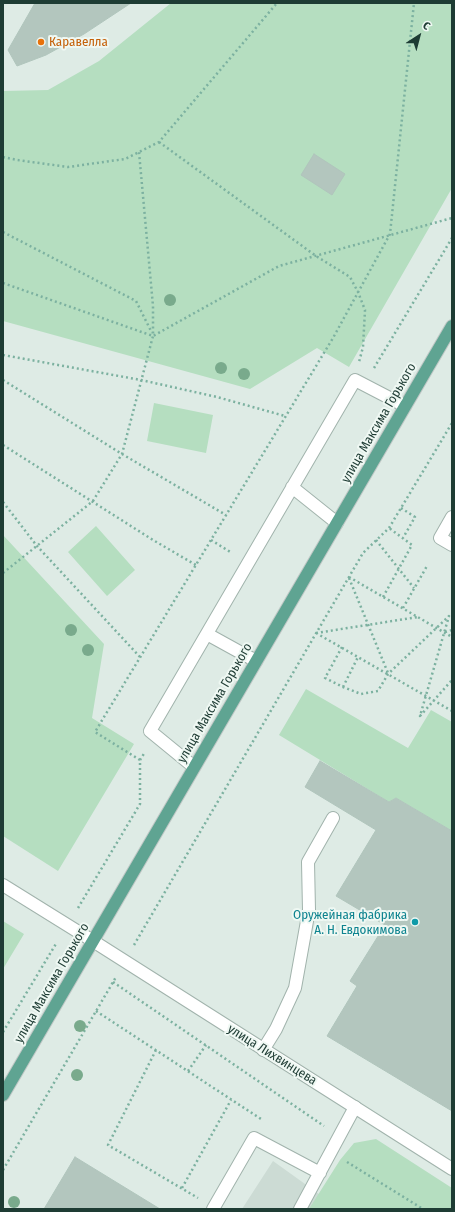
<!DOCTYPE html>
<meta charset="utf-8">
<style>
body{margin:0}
#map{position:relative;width:455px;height:1212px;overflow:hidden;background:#deebe5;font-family:"Fira Sans Condensed",sans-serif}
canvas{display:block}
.frame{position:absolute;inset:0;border:4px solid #1e3c34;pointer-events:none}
.north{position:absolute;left:399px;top:16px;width:40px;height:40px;-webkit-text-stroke:3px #eff8f3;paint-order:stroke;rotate:36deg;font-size:11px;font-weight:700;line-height:16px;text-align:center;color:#1e3c34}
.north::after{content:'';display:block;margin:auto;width:14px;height:18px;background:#1e3c34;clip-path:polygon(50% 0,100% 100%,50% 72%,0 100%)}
</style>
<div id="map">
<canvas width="455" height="1212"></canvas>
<div class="frame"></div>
<div class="north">С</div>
</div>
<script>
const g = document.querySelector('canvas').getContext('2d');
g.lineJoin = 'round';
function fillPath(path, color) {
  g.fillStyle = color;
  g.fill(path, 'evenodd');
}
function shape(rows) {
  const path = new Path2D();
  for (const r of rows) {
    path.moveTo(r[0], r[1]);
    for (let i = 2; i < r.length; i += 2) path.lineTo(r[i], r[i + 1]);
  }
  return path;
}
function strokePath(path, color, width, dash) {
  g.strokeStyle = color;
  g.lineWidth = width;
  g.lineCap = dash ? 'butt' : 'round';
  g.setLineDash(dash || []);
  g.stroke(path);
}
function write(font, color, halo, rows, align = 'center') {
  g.font = font + ' "Fira Sans Condensed",sans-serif';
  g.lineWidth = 4;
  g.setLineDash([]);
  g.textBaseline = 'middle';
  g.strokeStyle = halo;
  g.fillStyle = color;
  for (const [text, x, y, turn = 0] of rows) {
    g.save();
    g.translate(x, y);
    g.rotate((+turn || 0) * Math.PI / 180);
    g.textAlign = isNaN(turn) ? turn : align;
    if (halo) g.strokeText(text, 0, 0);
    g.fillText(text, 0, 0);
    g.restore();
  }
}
fillPath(shape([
 [273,1161,319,1194,415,1209,242,1209]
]), '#ccdbd4');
fillPath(shape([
 [171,3,452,3,452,188,349,367,317,348,250,389,3,321,3,91,48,90,99,61],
 [154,403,213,415,206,453,147,441],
 [96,526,135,570,107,596,68,552],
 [3,535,104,644,92,718,134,744,58,871,3,836],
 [306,689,408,748,431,710,452,722,452,831,396,798,389,802,279,735],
 [3,921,24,934,3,969],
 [376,1139,452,1188,452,1209,309,1209,340,1160,354,1143]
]), '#b5dec0');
const building = shape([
 [35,3,131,3,84,34,46,55,17,66,8,50,35,3],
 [314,154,345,174,332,195,301,175,314,154],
 [320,761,389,802,396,798,452,831,452,1111,327,1036,357,986,350,981,385,925,336,896,376,830,305,787,320,761],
 [75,1157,160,1209,44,1209,75,1157]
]);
fillPath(building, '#b3c6be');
strokePath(building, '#b0c5bc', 1);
const service = shape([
 [292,487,337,523],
 [452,517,440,538,452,545],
 [207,634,256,661],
 [194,767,150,731,355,380,405,406],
 [3,885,93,941],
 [263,1050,276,1029,295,988,309,910,308,862,333,818],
 [213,1209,254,1138,320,1173],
 [300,1209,355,1107]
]);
const minor = shape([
 [93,941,452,1169]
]);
const primary = shape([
 [3,1095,452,326]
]);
strokePath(service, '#a1b3ac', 14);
strokePath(minor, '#a1b3ac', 14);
strokePath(primary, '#c0c8c6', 14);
strokePath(shape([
 [159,142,316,256,350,277,358,292,365,310,363,347,359,362],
 [3,157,17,160,68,167,125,159,159,142,277,3],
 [3,232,136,301,152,333],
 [3,283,153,336,279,266,452,218],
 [3,355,141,380,217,397,285,416],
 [374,368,452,238],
 [3,380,122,454,226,515],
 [3,445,153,540,196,565],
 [3,502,37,546,140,657],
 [401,508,415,517,403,538],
 [211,540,232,553],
 [376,540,414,588],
 [3,573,93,501,122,454,153,336,153,306,139,152],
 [349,577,452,637],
 [349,578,388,673],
 [383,597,412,545,389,528],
 [403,608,427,566],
 [445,632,452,630],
 [316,633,452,711],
 [316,633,418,617],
 [342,647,325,678,343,687,361,694,378,691,388,674,449,616,420,716,452,680],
 [343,687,358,657],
 [140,760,95,732,333,338,390,234,414,3],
 [78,908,140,804,140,760,145,752],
 [134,945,363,553,389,528,452,423],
 [113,982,324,1126],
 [96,1011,261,1119],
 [3,1032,57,942],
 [156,1050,108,1145,198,1198],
 [188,1071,206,1045],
 [347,1162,423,1209],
 [3,1170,116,977],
 [182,1188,231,1100]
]), '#7cb1a0', 2.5, [2, 3]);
strokePath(service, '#fff', 12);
strokePath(minor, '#fff', 12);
strokePath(primary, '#5fa492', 12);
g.fillStyle = '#79aa8c';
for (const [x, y] of [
 [170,300],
 [221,368],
 [244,374],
 [71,630],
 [88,650],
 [80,1026],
 [77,1075],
 [14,1202]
]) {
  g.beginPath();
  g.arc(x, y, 6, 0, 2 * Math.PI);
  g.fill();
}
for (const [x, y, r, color] of [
 [41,42,4,"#e8710a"],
 [415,922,4,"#0f9aa8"]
]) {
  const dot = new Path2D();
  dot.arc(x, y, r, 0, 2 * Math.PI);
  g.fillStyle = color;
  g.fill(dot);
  strokePath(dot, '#eff8f3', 1.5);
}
write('13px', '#c56008', '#eff8f3', [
 ["Каравелла",49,42]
], 'left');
write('13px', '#1e3c34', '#eff8f3', [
 ["улица Максима Горького",379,423,-60],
 ["улица Максима Горького",215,703,-60],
 ["улица Максима Горького",52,983,-60],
 ["улица Лихвинцева",272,1055,32]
]);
write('13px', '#0d838f', '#eff8f3', [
 ["Оружейная фабрика",407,915],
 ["А. Н. Евдокимова",407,930]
], 'right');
</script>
